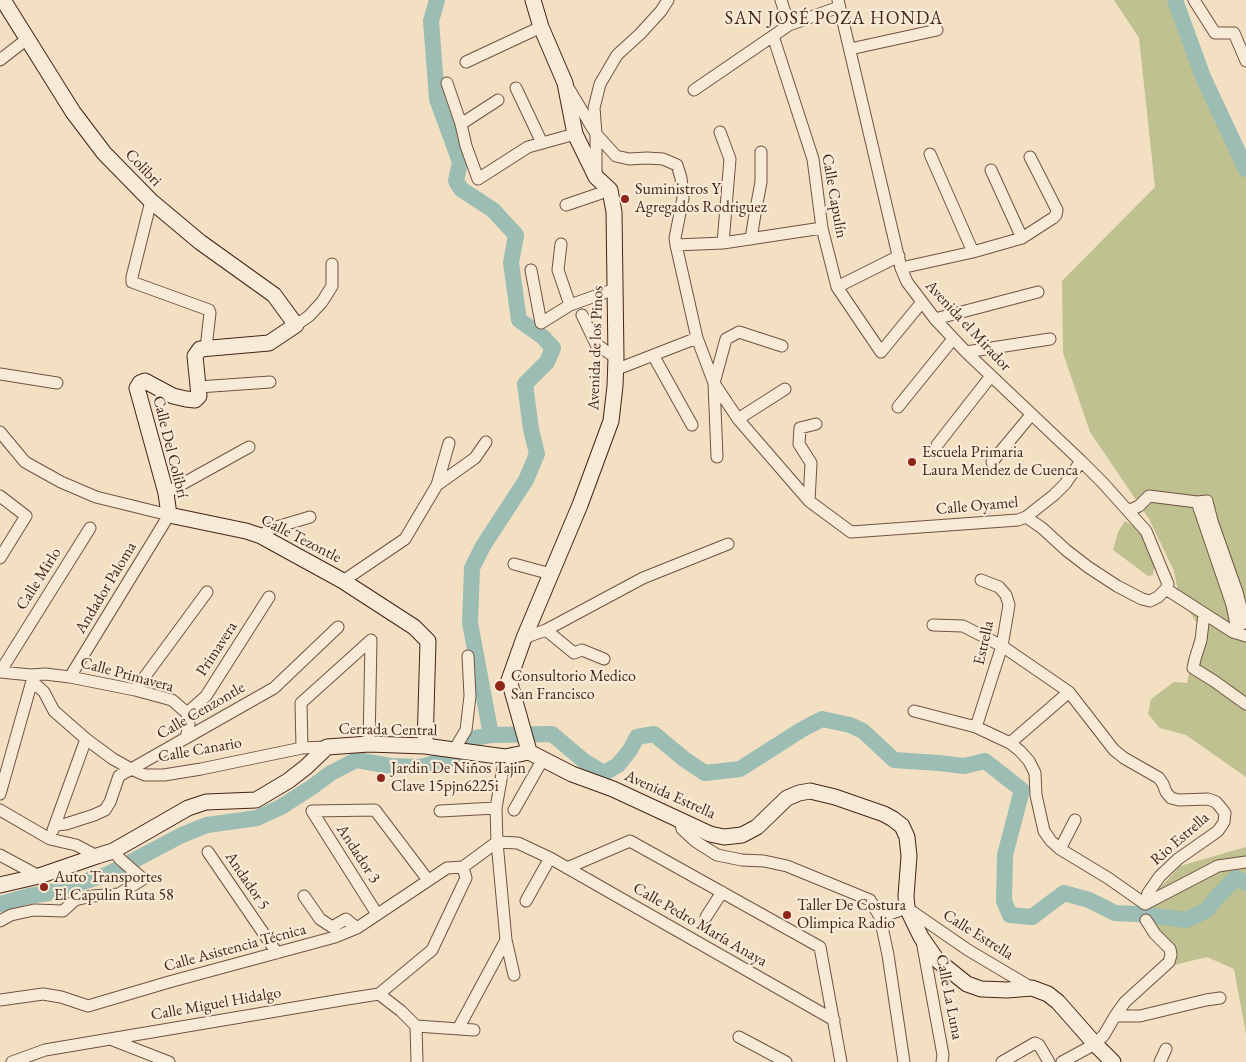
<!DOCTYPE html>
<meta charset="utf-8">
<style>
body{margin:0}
canvas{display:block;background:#f3dfc2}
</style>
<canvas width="1246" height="1062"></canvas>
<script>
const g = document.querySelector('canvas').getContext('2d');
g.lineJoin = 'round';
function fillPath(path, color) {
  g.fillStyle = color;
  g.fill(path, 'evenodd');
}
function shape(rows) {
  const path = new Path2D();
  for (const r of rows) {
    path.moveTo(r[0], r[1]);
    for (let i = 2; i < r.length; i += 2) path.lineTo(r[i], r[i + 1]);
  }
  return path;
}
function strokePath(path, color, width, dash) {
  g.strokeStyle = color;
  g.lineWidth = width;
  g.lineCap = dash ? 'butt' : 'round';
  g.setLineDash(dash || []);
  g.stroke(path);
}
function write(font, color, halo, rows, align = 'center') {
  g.font = font + ' "EB Garamond",serif';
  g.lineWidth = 4.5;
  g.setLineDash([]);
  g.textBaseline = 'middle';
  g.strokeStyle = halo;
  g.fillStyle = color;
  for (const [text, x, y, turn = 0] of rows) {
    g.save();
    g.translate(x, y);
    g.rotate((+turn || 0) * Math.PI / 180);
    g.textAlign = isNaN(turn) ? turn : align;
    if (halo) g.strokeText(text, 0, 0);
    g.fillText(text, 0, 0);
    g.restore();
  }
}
fillPath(shape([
 [1114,0,1175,0,1203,77,1246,169,1246,777,1186,735,1160,728,1148,714,1151,699,1174,682,1187,683,1199,626,1179,596,1174,571,1149,519,1090,432,1063,353,1062,281,1155,187,1139,38],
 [1125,521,1137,528,1151,553,1154,568,1153,575,1148,576,1113,550,1118,532],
 [1246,847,1246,1034,1234,969,1207,957,1170,966,1172,947,1148,927,1149,900,1180,866]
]), '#bfc190');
strokePath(shape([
 [437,0,431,21,437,99,460,162,456,181,461,189,493,210,516,235,511,263,519,320,543,337,553,348,547,362,525,384,531,429,537,454,526,480,483,546,472,568,470,623,491,735],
 [1175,0,1203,77,1246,169],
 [0,904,29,896,49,893,108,874,182,835,207,825,257,818,281,807,312,787,331,773,356,760,391,766,421,767,452,758,475,738,491,735,552,734,584,761,604,773,618,765,630,750,637,737,654,734,684,759,705,773,740,769,801,730,822,719,850,725,863,731,894,760,939,763,964,766,985,761,1022,790,1005,855,1004,901,1010,915,1032,917,1064,893,1089,900,1115,913,1137,914,1186,920,1207,910,1218,896,1236,878,1246,883]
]), '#9bbdb3', 16);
const street = shape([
 [781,0,789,25],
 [838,0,901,268,907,282,935,319,966,352,1081,461,1103,483,1146,531,1165,577,1168,584,1166,589],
 [1194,0,1215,33,1234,33,1246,61],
 [773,36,813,159,822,228,837,287,881,352,922,302],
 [850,49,937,30],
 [0,60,27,39],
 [466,62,541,27],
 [447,83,461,124,466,146,478,179,528,147,575,134],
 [516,88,542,143],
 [569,89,596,134,616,156,629,159,647,158,663,159,677,165,681,178,683,198,675,238,676,245,697,338,714,383,738,419,809,501,851,532,1018,520,1026,517,1042,528,1066,550,1088,567,1117,586,1142,599,1150,601,1158,597,1166,589],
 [694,90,789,25,839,7],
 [461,124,498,100],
 [720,132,730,159,723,243],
 [930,154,973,252],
 [991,170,1022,238],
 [596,175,596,134,594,108,600,84,617,55,640,34,661,11,668,0],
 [151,201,132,277,132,282,209,310,210,313,206,348],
 [566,205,610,190],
 [751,239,755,214,761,182,761,152],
 [561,244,558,270,570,305],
 [676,245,723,243,822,228],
 [901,268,973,252,1022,238,1053,218,1056,215,1057,210,1030,157],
 [531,270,541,323,570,305,615,289],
 [837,287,899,256],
 [582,315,596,344,616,358],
 [935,319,1038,292],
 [296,325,309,316,322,302,332,286,332,264],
 [966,352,1050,339],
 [653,355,692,425],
 [615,370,697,338],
 [0,374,57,383],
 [198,387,270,382],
 [898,407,953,339],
 [738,419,785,389],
 [0,432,25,462,61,482,96,497,169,515,70,677],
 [937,445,991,376],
 [717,457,714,383,726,339,739,332,782,346],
 [992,462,1031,415],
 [437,485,449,443],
 [166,493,249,447],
 [0,496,26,516,0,558],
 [809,501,811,463,799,444,800,428,816,424],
 [1128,511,1139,506,1149,496,1197,502,1207,501,1212,521,1237,592,1245,623,1236,625,1232,605,1197,502],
 [1026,517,1054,495,1065,484,1081,461],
 [261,536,270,529,310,517],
 [514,564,551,574],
 [343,581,405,539,437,485,475,458,486,442],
 [1166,589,1233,632,1246,636],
 [1204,614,1201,640,1195,659,1193,668,1214,681,1246,704],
 [933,625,963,626,1002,646,1069,692,1114,750,1124,758,1159,778,1163,784,1166,792,1171,798,1179,800,1208,799,1216,802,1221,808,1225,813,1224,822,1218,831,1178,859,1160,876,1148,893,1145,904],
 [546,630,574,653,582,650,604,659],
 [524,638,546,630,643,578,728,544],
 [0,672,31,675,45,674,70,677,135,690,172,700,187,713,189,725,186,738],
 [0,672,90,528],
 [31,675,32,681,44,692,54,711,86,739,113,759,131,769,145,775,164,775,201,769,302,748,327,747],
 [135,690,207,592],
 [914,711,976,727,1010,743,1020,751,1029,761,1035,773,1036,795,1044,831,1051,841,1060,849,1108,878,1145,904],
 [187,713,206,696,269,597],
 [976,727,1002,646,1009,605,1006,595,999,587,981,580],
 [1010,743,1069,692],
 [369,744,371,640],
 [302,748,301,703,371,640],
 [454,750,466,730,470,696,468,656],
 [505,757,496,808,497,842,506,940,514,975],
 [0,794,32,681],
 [0,810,50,839,76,845,97,856],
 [514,810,543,759],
 [312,811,375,810,428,880],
 [312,811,377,914],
 [440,811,496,808],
 [680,820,682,829,695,841,717,855,742,860,764,861,787,866,870,900,880,917,888,955,904,1062],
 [55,825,66,824,94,815,105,810,110,802,119,776,274,688,338,627],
 [53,830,86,739],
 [1060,849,1075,820],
 [208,852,277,953],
 [0,855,39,876],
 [463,867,497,842,518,843,550,858,834,1020],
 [567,868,630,841,820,947,841,1062],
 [304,896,320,919,332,927,346,919,357,928],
 [526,901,550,858],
 [1145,904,1218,866,1246,862],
 [706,917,722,892],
 [880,917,907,908,968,950,1032,988],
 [0,921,11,915,34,910,63,911,75,900,92,896,119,894,143,879,121,860,113,851],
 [922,941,943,1055,942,1062],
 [379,994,432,950,466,878,463,867],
 [0,1000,43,994,61,997,88,1006,169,982,335,937,357,928,447,868,463,867],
 [1115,1016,1140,1016,1206,1000,1220,998],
 [416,1026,474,1030],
 [416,1026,417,1062],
 [458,1029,506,940],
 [739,1037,786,1062],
 [110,1039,169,1062],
 [12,1062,45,1050,347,999,379,994,401,1011,416,1026],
 [1002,1062,1035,1043,1039,1045,1049,1062],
 [1062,1062,1095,1044,1104,1035,1115,1016,1125,1002,1169,962,1171,955,1170,949,1155,934,1146,920],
 [1160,1062,1166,1049]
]);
const secondary = shape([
 [3,0,73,112,104,153,151,201,200,242,274,295,296,325,269,343,200,349,195,356,199,396,195,400,186,399,173,396,145,381,140,383,137,388,166,493,169,515,246,531,261,536,343,581,414,627,428,641,425,746],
 [529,751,509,680,524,638,580,505,611,421,615,386,616,358,614,212,610,190,596,177,575,134,565,83,541,27,533,0],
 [0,885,39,876,97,856,113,851,188,808,206,802,256,800,288,781,306,767,327,747,369,744,425,746,505,757,529,752,572,774,613,789,710,834,724,837,742,835,757,827,787,798,799,793,810,791,835,797,884,814,893,819,902,826,907,837,909,856,906,896,907,908,921,937,937,960,967,984,981,989,1007,990,1032,988,1048,994,1058,1002,1095,1044,1113,1062]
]);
strokePath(street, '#715342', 13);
strokePath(secondary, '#462418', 17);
strokePath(street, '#f7ead7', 11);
strokePath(secondary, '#f7ead7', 15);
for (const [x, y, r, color] of [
 [625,199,5,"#8f2418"],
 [912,462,5,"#8f2418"],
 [500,686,6,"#8f2418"],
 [381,778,5,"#8f2418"],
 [44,887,5,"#8f2418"],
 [787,915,5,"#8f2418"]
]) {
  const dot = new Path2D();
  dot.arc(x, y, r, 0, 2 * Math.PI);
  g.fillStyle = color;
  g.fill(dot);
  strokePath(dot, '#f7ead7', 2);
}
write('16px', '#462418', '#f7ead7', [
 ["Colibri",143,168,46],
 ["Calle Capulín",834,196,80],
 ["Avenida el Mirador",968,326,47],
 ["Avenida de los Pinos",596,348,-88],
 ["Calle Del Colibrí",170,447,76],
 ["Calle Oyamel",977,506,-5],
 ["Calle Tezontle",301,539,27],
 ["Calle Mirlo",39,579,-58],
 ["Andador Paloma",106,588,-59],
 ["Estrella",984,643,-77],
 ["Primavera",217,649,-57],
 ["Calle Primavera",127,675,15],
 ["Calle Cenzontle",201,711,-30],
 ["Cerrada Central",388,730,1],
 ["Calle Canario",200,750,-10],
 ["Avenida Estrella",670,795,24],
 ["Rio Estrella",1180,839,-41],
 ["Andador 3",358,854,57],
 ["Andador 5",247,881,56],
 ["Calle Pedro María Anaya",700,925,30],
 ["Calle Estrella",978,935,32],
 ["Calle Asistencia Técnica",235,948,-15],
 ["Calle La Luna",949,997,79],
 ["Calle Miguel Hidalgo",216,1004,-10]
]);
write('16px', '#462418', '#f7ead7', [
 ["Suministros Y",635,190],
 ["Agregados Rodriguez",635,208],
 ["Escuela Primaria",922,453],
 ["Laura Mendez de Cuenca",922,471],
 ["Consultorio Medico",511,677],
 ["San Francisco",511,695],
 ["Jardin De Niños Tajin",391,769],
 ["Clave 15pjn6225i",391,787],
 ["Auto Transportes",54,878],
 ["El Capulin Ruta 58",54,896],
 ["Taller De Costura",797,906],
 ["Olimpica Radio",797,924]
], 'left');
g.letterSpacing = '1px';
write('18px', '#462418', '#f7ead7', [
 ["SAN JOSÉ POZA HONDA",834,19]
]);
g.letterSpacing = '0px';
</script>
